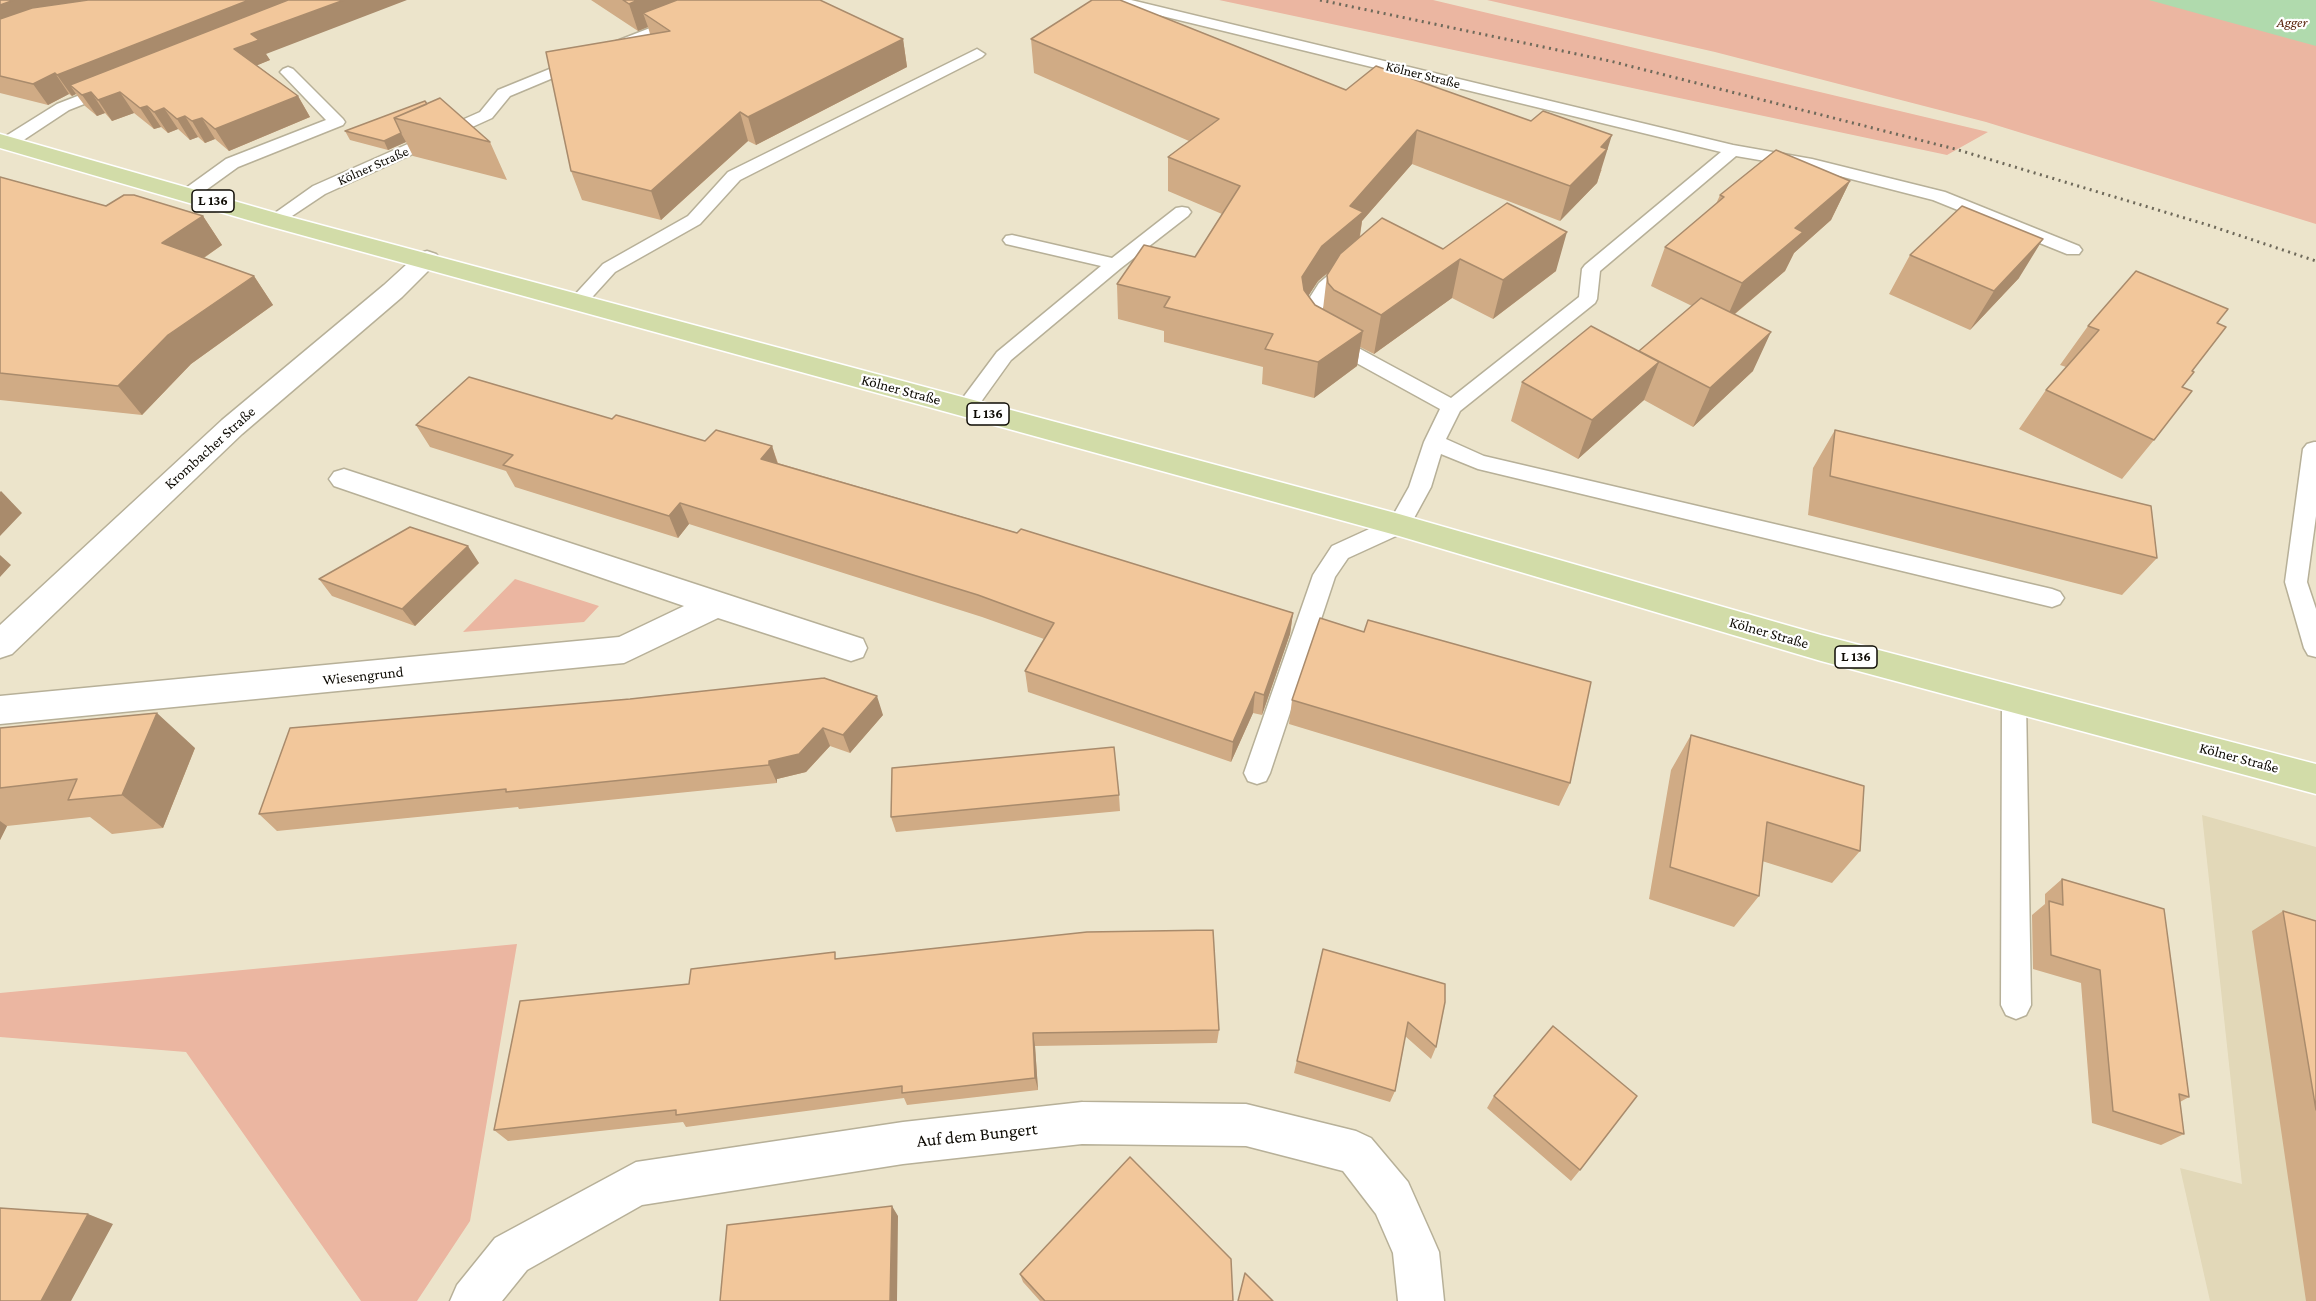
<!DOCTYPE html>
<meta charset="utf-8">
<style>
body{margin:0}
canvas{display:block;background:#ece4cb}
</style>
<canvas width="2316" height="1301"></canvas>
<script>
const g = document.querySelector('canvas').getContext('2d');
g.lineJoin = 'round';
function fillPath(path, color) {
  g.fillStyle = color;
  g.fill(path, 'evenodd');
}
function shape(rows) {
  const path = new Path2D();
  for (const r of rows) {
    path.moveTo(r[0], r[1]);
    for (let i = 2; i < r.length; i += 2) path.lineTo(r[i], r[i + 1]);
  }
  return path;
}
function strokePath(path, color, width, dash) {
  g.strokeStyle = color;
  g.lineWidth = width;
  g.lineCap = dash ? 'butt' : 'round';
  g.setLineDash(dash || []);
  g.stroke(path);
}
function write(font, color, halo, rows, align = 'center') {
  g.font = font + ' "Crimson Pro",serif';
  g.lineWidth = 4.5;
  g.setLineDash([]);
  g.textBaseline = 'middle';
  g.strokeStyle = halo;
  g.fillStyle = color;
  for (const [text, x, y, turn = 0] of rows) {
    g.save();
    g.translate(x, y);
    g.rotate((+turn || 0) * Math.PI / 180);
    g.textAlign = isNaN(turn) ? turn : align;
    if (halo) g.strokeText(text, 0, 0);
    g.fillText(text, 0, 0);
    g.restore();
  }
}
fillPath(shape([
 [2202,815,2316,847,2316,1301,2210,1301,2180,1168,2242,1184]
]), '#e2d8b8');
fillPath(shape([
 [1219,0,1433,0,1988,132,1947,155],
 [1487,0,2316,0,2316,224,1986,122,1715,52],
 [515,579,599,606,584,622,463,632],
 [517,944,470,1221,417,1301,361,1301,186,1052,0,1037,0,993]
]), '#ebb6a1');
fillPath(shape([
 [2149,0,2316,0,2316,46,2225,21]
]), '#b0daad');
const service = shape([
 [722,0,742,0,740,3,619,50,614,52,606,47,609,44,722,0],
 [1106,0,1131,0,1733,145,1812,159,1945,192,2079,246,2082,250,2079,254,2067,254,1933,200,1812,169,1736,156,1600,271,1597,299,1595,303,1460,411,1446,439,1484,456,2052,589,2060,592,2064,598,2060,604,2052,607,1478,469,1441,454,1431,487,1407,531,1348,558,1335,577,1270,773,1266,781,1257,784,1248,781,1244,773,1313,575,1332,546,1391,519,1409,487,1424,442,1440,409,1313,339,1302,324,1300,313,1319,283,1343,263,1355,263,1358,267,1355,271,1333,291,1320,313,1321,323,1327,331,1451,398,1579,297,1582,269,1585,265,1721,152,1113,4,1106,0],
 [977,49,985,54,982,57,740,180,700,224,615,272,585,305,578,307,571,305,569,301,603,264,688,216,728,172,977,49],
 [579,57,587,62,584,65,510,96,492,118,325,194,280,224,274,225,268,224,265,220,313,186,480,112,498,90,579,57],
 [288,67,293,69,343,119,345,122,343,125,238,167,195,198,183,198,180,194,183,190,226,159,326,120,283,75,280,72,283,69,288,67],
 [111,83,117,85,119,88,117,91,69,110,13,147,7,148,0,145,1,139,57,104,111,83],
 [1182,207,1188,208,1191,212,1188,216,1121,268,1011,360,973,413,966,415,959,413,956,408,959,403,997,352,1101,266,1006,244,1003,240,1006,236,1012,235,1112,258,1176,208,1182,207],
 [2314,442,2316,442,2316,516,2307,582,2316,609,2316,657,2308,655,2304,648,2285,582,2303,449,2307,444,2314,442],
 [2014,689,2023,692,2026,699,2031,1005,2026,1015,2016,1019,2006,1015,2001,1005,2002,699,2005,692,2014,689]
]);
const minor = shape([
 [427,251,436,254,440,259,402,297,242,434,12,654,0,658,0,625,222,420,384,285,418,254,427,251],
 [344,469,863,639,867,648,863,657,851,661,718,618,624,663,0,724,0,696,619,637,684,606,334,486,329,479,334,472,344,469],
 [1082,1102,1246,1104,1356,1131,1371,1138,1408,1182,1432,1236,1439,1252,1444,1301,1398,1301,1393,1253,1376,1214,1343,1171,1246,1146,1082,1144,903,1164,642,1205,527,1270,502,1301,450,1301,457,1285,495,1238,636,1162,903,1122,1082,1102]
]);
const primary = shape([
 [0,134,283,215,1399,514,1821,635,2316,764,2316,794,1821,661,1399,536,265,225,0,148,0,134]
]);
strokePath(service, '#b7b098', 3);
strokePath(minor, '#b7b098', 3);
strokePath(primary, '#fff', 3);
fillPath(service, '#fff');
fillPath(minor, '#fff');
fillPath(primary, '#d2dca8');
strokePath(shape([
 [1320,0,1610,61,1955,149,2208,225,2316,261]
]), '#6e695a', 3, [2, 4.5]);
fillPath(shape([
 [0,0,266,54,270,60,257,65,298,96,310,117,229,151,215,139,205,143,198,137,190,140,178,129,168,133,161,127,154,129,134,113,112,121,105,113,97,116,85,106,76,94,72,96,69,94,48,105,0,93],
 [591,0,820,0,903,39,907,67,756,145,748,141,661,220,582,200,571,171,650,34,648,27,638,31],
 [1031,39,1346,90,1602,170,1601,171,1597,183,1560,221,1412,164,1362,221,1360,237,1443,249,1556,271,1493,319,1452,298,1374,354,1360,347,1357,366,1314,398,1262,384,1263,367,1164,342,1164,331,1118,319,1117,284,1195,257,1222,214,1168,191,1168,157,1189,141,1034,73],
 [1329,272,1327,275,1323,309,1315,305,1308,296,1318,281],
 [427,104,490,142,507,180,413,156,406,142,388,150,350,140,345,131],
 [0,177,106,206,203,216,222,245,204,258,254,276,273,305,191,364,142,415,0,400],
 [1850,181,1831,220,1794,253,1785,271,1735,314,1753,371,1693,427,1644,400,1578,459,1511,421,1522,382,1639,351,1692,306,1651,286,1665,247,1716,204,1720,195],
 [1910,255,2019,278,1970,330,1889,294],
 [2217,323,2192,371,2182,387,2154,440,2122,479,2019,429,2046,390,2066,367,2060,365,2088,326],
 [612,419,705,441,772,446,778,463,1293,613,1290,634,1262,715,1253,713,1231,762,1028,692,1025,671,1044,639,982,617,689,524,678,538,515,487,506,471,430,447,416,425],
 [1835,430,2157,558,2122,595,1808,515,1813,468],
 [479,563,415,626,332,596,319,579],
 [1292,700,1570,783,1559,806,1289,724],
 [883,715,850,753,830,746,806,772,777,779,777,783,519,809,518,807,277,831,259,814],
 [0,728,195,748,163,828,112,834,90,817,7,826,0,840],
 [1691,735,1860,851,1832,883,1762,861,1759,896,1734,927,1649,899,1671,770],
 [1119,795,1120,811,896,832,891,817],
 [2062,879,2189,1097,2180,1102,2184,1134,2161,1145,2092,1123,2081,983,2033,969,2032,915,2045,904,2045,894],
 [2283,911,2316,921,2316,1301,2306,1301,2252,931],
 [1323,949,1436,1047,1431,1059,1405,1036,1395,1091,1390,1102,1294,1073],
 [839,959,1219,1030,1217,1043,1035,1046,1038,1090,907,1105,904,1098,686,1127,683,1122,508,1141,494,1130,689,984],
 [1494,1096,1580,1170,1571,1181,1487,1108],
 [1020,1274,1233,1301,1040,1301,1023,1282]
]), '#d0ab85');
fillPath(shape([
 [14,0,138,0,0,32,0,5],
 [249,0,312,0,70,85,76,94,72,96,57,75],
 [344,0,407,0,266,54,270,60,246,70,234,49,251,34],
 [638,0,716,0,643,13,648,27,638,31,629,4],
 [903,39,907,67,756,145,748,117],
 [55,73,69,94,48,105,33,84],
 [91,92,105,113,97,116,82,95],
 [120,92,134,113,112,121,98,100],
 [298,96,310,117,229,151,215,129],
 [147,106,161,127,154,129,140,108],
 [164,108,178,129,168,133,154,112],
 [740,112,748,141,661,220,651,191],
 [185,116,198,137,190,140,177,119],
 [202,118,215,139,205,143,192,121],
 [1417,130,1412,164,1362,221,1358,247,1318,281,1298,312,1302,277,1322,246,1350,206],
 [401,133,406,142,388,150,384,141],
 [1612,135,1597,183,1560,221,1570,186,1601,147],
 [1850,181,1831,220,1794,253,1785,271,1725,322,1742,283,1795,228],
 [203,216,222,245,183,272,162,243],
 [1567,232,1556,271,1493,319,1503,280],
 [2043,239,2019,278,1970,330,1994,291],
 [1460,259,1452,298,1374,354,1381,315],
 [254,276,273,305,191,364,142,415,118,386,168,335],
 [1363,331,1357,366,1314,398,1318,362],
 [1771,332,1753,371,1693,427,1710,388],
 [1659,362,1644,400,1578,459,1592,420],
 [772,446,779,468,761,459],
 [1,491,22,513,0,536,0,492],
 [680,503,689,524,678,538,669,516],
 [468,546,479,563,415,626,402,609],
 [0,555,11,565,0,577],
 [1293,613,1290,634,1262,715,1264,695],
 [1255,692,1253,713,1231,762,1233,742],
 [877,696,883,715,850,753,843,735],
 [157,713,195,748,163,828,122,795],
 [823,728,830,746,806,772,777,779,777,783,769,765,769,761],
 [0,821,7,826,0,840],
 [1033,1033,1035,1046,1038,1090,1035,1078],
 [892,1206,898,1216,897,1301,890,1301],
 [88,1214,113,1224,71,1301,41,1301]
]), '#a98b6c');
const building = shape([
 [0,0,14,0,0,5,0,0],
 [88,0,249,0,57,75,55,73,33,84,0,76,0,19,32,8,88,0],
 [288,0,344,0,251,34,259,40,234,49,298,96,215,129,202,118,192,121,185,116,177,119,164,108,154,112,147,106,140,108,120,92,98,100,91,92,82,95,70,85,288,0],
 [623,0,638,0,629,4,623,0],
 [677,0,820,0,903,39,748,117,740,112,651,191,571,171,546,52,670,31,643,13,677,0],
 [1092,0,1120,0,1346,90,1376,66,1531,121,1543,111,1612,135,1601,147,1607,149,1570,186,1417,130,1350,206,1363,212,1322,246,1302,277,1304,290,1315,305,1363,331,1318,362,1265,349,1273,334,1164,307,1170,297,1117,284,1144,245,1195,257,1240,186,1168,157,1219,119,1031,39,1092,0],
 [440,98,490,142,394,118,440,98],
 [425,101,427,104,394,118,401,133,384,141,345,131,425,101],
 [1776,150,1850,181,1795,228,1803,232,1742,283,1665,247,1724,197,1720,195,1776,150],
 [0,177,106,206,124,195,134,195,203,216,162,243,254,276,168,335,118,386,0,373,0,177],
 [1507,203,1567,232,1503,280,1460,259,1381,315,1334,290,1328,283,1327,275,1340,254,1382,218,1443,249,1507,203],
 [1962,206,2043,239,1994,291,1910,255,1962,206],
 [2136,271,2228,309,2217,323,2226,327,2192,371,2194,372,2182,387,2192,391,2154,440,2046,390,2099,330,2088,326,2136,271],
 [1701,298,1771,332,1710,388,1639,351,1701,298],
 [1591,326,1659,362,1592,420,1522,382,1591,326],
 [469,377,612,419,616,415,705,441,716,430,772,446,761,459,1017,533,1021,529,1293,613,1264,695,1255,692,1233,742,1025,671,1054,623,978,595,680,503,669,516,503,465,513,455,416,425,469,377],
 [1835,430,2151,506,2157,558,1830,476,1835,430],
 [410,527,468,546,402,609,319,579,410,527],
 [1320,618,1364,632,1368,620,1591,682,1570,783,1292,700,1320,618],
 [824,678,877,696,843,735,823,728,799,754,769,761,769,765,506,792,506,789,259,814,290,728,630,699,824,678],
 [157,713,122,795,68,800,77,779,0,788,0,728,157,713],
 [1691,735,1864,786,1860,851,1767,822,1759,896,1670,867,1691,735],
 [1114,747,1119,795,891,817,892,768,1114,747],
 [2062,879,2164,909,2189,1097,2179,1094,2184,1134,2113,1111,2100,970,2051,955,2049,901,2063,905,2062,879],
 [2283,911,2316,921,2316,1110,2283,911],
 [1213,930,1219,1030,1033,1033,1035,1078,902,1093,902,1086,676,1115,676,1110,494,1130,520,1001,689,984,691,969,835,952,835,959,1087,932,1213,930],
 [1323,949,1445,984,1445,1002,1436,1047,1408,1022,1395,1091,1297,1061,1323,949],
 [1553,1026,1637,1096,1580,1170,1494,1096,1553,1026],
 [1130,1157,1231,1259,1233,1301,1045,1301,1020,1274,1130,1157],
 [892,1206,890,1301,720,1301,727,1225,892,1206],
 [0,1208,88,1214,41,1301,0,1301,0,1208],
 [1245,1273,1273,1301,1238,1301,1245,1273]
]);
fillPath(building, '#f2c79b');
strokePath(building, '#a98b6c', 1.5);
write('italic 14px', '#5a250e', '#fff', [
 ["Agger",2292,23]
]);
write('14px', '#0e0b04', '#fff', [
 ["Kölner Straße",1423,75,14],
 ["Kölner Straße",373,166,-24]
]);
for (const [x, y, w] of [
 [213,201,42],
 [988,414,42],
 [1856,657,42]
]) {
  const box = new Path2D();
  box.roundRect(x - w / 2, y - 11, w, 22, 4.5);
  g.fillStyle = '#fff';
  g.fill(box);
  strokePath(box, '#0e0b04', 1.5);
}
write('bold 14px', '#0e0b04', null, [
 ["L 136",213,201],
 ["L 136",988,414],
 ["L 136",1856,657]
]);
write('15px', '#0e0b04', '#fff', [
 ["Kölner Straße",901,390,15],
 ["Krombacher Straße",210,448,-42],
 ["Kölner Straße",1769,633,16],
 ["Wiesengrund",363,676,-6],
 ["Kölner Straße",2239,758,15]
]);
write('18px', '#0e0b04', '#fff', [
 ["Auf dem Bungert",977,1135,-6]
]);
</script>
